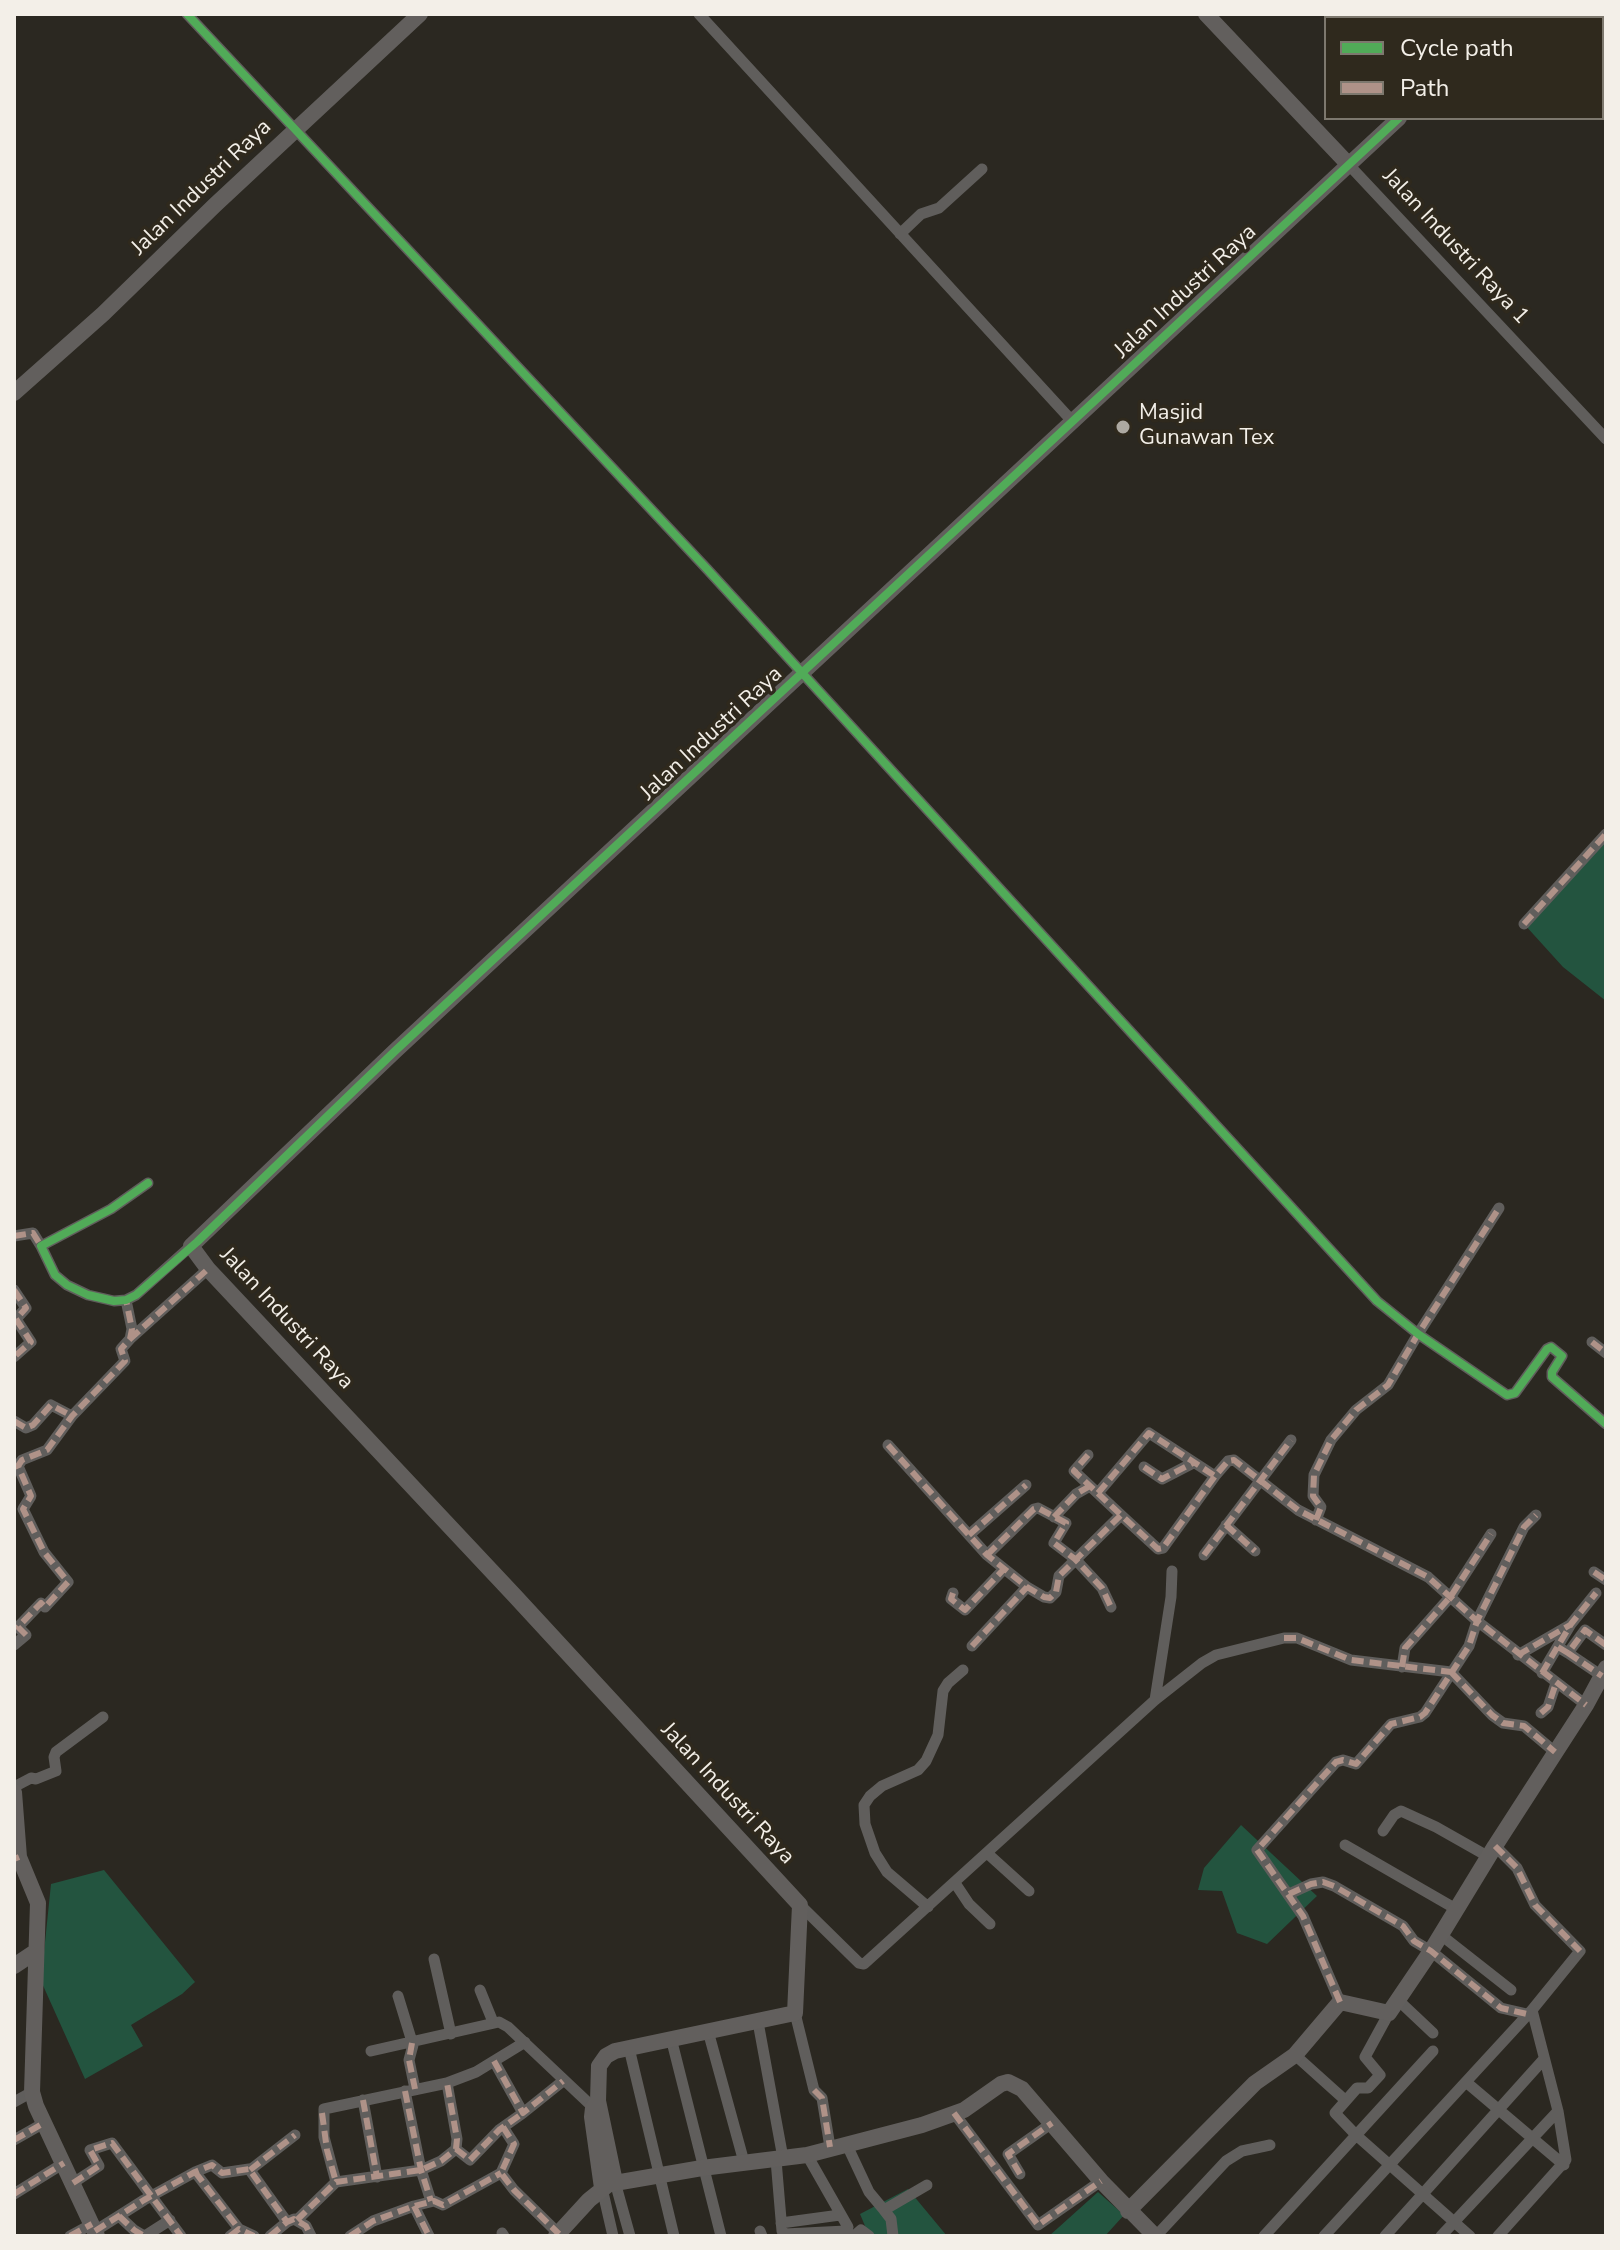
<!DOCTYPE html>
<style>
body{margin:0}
#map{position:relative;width:1620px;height:2250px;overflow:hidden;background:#2b2821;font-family:"Nunito Sans",sans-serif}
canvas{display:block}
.frame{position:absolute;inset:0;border:16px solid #f3efe8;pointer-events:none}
.legend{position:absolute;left:1324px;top:16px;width:280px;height:104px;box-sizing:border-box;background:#2f291d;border:2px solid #7d786e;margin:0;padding:10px 14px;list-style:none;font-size:24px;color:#f3efe8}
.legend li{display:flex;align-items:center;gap:16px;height:40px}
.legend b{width:40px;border:2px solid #7d786e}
</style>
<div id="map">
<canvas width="1620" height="2250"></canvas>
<div class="frame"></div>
<ul class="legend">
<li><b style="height:10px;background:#51ab58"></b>Cycle path</li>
<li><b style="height:10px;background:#af9288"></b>Path</li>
</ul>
</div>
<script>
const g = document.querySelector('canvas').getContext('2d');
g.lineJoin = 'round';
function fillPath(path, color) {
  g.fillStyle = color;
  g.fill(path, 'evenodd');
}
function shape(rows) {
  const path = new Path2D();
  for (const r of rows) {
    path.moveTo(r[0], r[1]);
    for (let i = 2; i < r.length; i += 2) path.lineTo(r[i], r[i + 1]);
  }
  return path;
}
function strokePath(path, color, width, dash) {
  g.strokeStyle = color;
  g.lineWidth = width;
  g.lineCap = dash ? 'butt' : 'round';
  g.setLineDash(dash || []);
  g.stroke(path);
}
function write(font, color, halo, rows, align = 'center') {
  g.font = font + ' "Nunito Sans",sans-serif';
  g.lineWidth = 7;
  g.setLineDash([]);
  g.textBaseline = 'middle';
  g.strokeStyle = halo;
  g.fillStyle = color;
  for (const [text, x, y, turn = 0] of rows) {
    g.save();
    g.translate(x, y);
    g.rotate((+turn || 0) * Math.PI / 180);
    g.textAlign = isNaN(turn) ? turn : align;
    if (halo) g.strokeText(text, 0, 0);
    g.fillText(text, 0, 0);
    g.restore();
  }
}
fillPath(shape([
 [1606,834,1606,1001,1563,967,1524,924],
 [1241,1825,1317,1896,1267,1944,1237,1933,1222,1891,1198,1890,1204,1868],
 [104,1870,195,1982,182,1994,131,2025,143,2046,85,2079,41,1981,51,1884],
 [908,2189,947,2236,872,2236,868,2233,860,2214],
 [1098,2192,1124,2215,1105,2236,1049,2236]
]), '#23543f');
strokePath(shape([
 [187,14,707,569,1377,1301,1418,1334,1507,1395,1515,1393,1547,1349,1551,1347,1562,1356,1552,1372,1552,1377,1606,1424],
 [699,14,1073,422],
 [1349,165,1606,439],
 [900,234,921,214,939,208,982,169],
 [1524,924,1606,834],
 [148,1183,111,1209,41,1246,55,1275,67,1285,88,1295,114,1301,126,1300,136,1295,191,1246],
 [14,1236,33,1233,41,1246],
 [14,1290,26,1308,16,1319,31,1342,14,1357],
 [130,1339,208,1269],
 [1592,1342,1606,1353],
 [14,1421,26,1428,33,1425,51,1405,72,1416],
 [888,1445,987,1555,1027,1587,1044,1597,1050,1598,1056,1592,1059,1576,1121,1515,1158,1549,1163,1548,1215,1476,1228,1461,1234,1460,1298,1510,1428,1577,1477,1621,1586,1705],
 [1088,1455,1074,1471,1121,1515],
 [1144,1467,1162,1479,1193,1463],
 [1098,1493,1149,1433,1215,1476],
 [1054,1517,1076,1494,1090,1486],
 [1316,1520,1321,1507,1313,1496,1314,1475,1331,1440,1356,1410,1388,1385,1418,1334,1499,1208],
 [1226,1525,1255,1551],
 [969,1535,1026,1485],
 [987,1555,1034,1509,1038,1508,1066,1523,1054,1543,1075,1559,1102,1588,1111,1607],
 [1204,1555,1291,1440],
 [1594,1572,1606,1580],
 [953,1593,951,1599,965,1610,1004,1569],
 [14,1645,26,1635,18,1627,41,1603,45,1607,68,1582,44,1552,23,1509,31,1496,18,1466,22,1460,47,1450,72,1416,125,1361,121,1349,130,1339,132,1329,126,1300],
 [972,1646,1027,1587],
 [1558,1647,1568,1653,1585,1630,1606,1645],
 [1568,1653,1602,1676],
 [1518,1655,1570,1625],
 [1402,1667,1405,1648,1451,1596,1491,1534],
 [1451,1672,1492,1715,1503,1723,1524,1726,1555,1752],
 [1542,1673,1571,1624,1596,1593],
 [1155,1700,1171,1597,1172,1571],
 [1541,1713,1548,1707,1556,1683],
 [14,1787,31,1778,36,1779,56,1771,54,1757,56,1752,103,1717],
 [1383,1831,1394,1815,1401,1811,1436,1827,1489,1857],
 [1345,1845,1456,1909],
 [987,1853,1029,1891],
 [955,1883,969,1904,990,1924],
 [1289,1894,1311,1884,1323,1882,1334,1886,1403,1926,1414,1941,1431,1951,1501,2008,1527,2014],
 [800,1905,859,1963,864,1964,1155,1700,1202,1663,1216,1655,1284,1638,1297,1638,1351,1660,1451,1672],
 [928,1907,887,1872,875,1853,865,1824,864,1805,870,1796,882,1786,918,1770,926,1761,938,1735,943,1691,948,1683,963,1670],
 [1441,1935,1511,1990],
 [434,1959,451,2034],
 [480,1990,493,2022],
 [398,1996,413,2045,409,2060,415,2089],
 [1398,2000,1433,2033],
 [1340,2002,1303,1916,1257,1850,1336,1762,1343,1760,1356,1764,1391,1724,1420,1717,1425,1713,1469,1646,1477,1621,1524,1527,1536,1515],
 [795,2013,814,2090,822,2098,830,2147],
 [1389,2013,1365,2057,1380,2075,1368,2088,1357,2088,1335,2113,1356,2135,1470,2236],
 [758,2022,783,2158],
 [708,2031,744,2162],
 [671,2038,721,2236],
 [629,2048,674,2236],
 [371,2051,499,2022,508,2027,597,2111],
 [1295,2055,1345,2100],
 [494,2061,523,2113,563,2081],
 [1466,2082,1564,2165],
 [405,2091,421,2170,431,2201],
 [363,2100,377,2177],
 [14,2102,32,2092],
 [954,2113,1038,2225,1101,2181],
 [503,2127,514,2144,501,2173,514,2190,559,2234],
 [14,2140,44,2123],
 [846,2143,869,2192,884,2210,927,2185],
 [456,2149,470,2160,499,2130,523,2113],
 [776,2160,782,2231,785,2234,846,2231,848,2227,807,2155],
 [250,2170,295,2135],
 [195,2172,239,2229],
 [1020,2174,1008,2154,1052,2123],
 [336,2182,324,2137,324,2109,447,2083,476,2072,525,2042],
 [615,2182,630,2236],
 [73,2183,99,2166,90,2150,112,2143,181,2236],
 [602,2188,613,2236],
 [14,2194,64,2163],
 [414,2206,429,2236],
 [884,2210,891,2219,893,2236],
 [119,2216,134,2230,144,2236],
 [297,2220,336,2182,421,2170,441,2161,456,2149,457,2139,447,2083],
 [781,2223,840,2215],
 [95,2231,144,2200,195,2172,212,2165,222,2173,249,2169,287,2222],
 [760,2231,762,2236],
 [502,2233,504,2236],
 [70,2236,92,2224],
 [145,2236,170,2220],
 [230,2236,239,2229,254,2236],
 [270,2236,287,2222,294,2219,306,2226,311,2236],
 [350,2236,373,2221,414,2206,434,2201,443,2205,501,2173],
 [854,2236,861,2230,869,2236],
 [1156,2236,1226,2161,1242,2151,1270,2145],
 [1264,2236,1433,2051],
 [1324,2236,1532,2010,1580,1951,1535,1905,1517,1868,1495,1846],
 [1385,2236,1544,2059],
 [1441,2236,1558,2111],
 [1498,2236,1566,2160,1558,2111,1532,2010]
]), '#605e5c', 11);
strokePath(shape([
 [1206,14,1349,165],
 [1505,18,1509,14],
 [14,393,103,314,215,205,420,14],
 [14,1792,19,1857,38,1903,32,2092,36,2106,97,2236],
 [14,1966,35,1952],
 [598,2101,593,2108,592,2117,602,2188],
 [615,2182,598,2101,599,2066,606,2056,615,2051,795,2013,800,1905,514,1595,208,1269,191,1246,395,1051,1399,118],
 [1128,2211,1255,2083,1295,2055,1340,2002,1389,2013,1431,1951,1495,1846,1586,1705,1606,1668],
 [556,2236,589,2200,609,2184,702,2168,807,2155,922,2125,964,2110,1001,2084,1008,2082,1022,2089,1101,2181,1155,2236]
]), '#625f5d', 16);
strokePath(shape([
 [1524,924,1606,834],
 [14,1236,33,1233,41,1246],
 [14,1290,26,1308,16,1319,31,1342,14,1357],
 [130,1339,208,1269],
 [1592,1342,1606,1353],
 [14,1421,26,1428,33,1425,51,1405,72,1416],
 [888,1445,987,1555,1027,1587,1044,1597,1050,1598,1056,1592,1059,1576,1121,1515,1158,1549,1163,1548,1215,1476,1228,1461,1234,1460,1298,1510,1428,1577,1477,1621,1586,1705],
 [1088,1455,1074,1471,1121,1515],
 [1144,1467,1162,1479,1193,1463],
 [1098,1493,1149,1433,1215,1476],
 [1054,1517,1076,1494,1090,1486],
 [1316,1520,1321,1507,1313,1496,1314,1475,1331,1440,1356,1410,1388,1385,1418,1334,1499,1208],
 [1226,1525,1255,1551],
 [969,1535,1026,1485],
 [987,1555,1034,1509,1038,1508,1066,1523,1054,1543,1075,1559,1102,1588,1111,1607],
 [1204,1555,1291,1440],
 [1594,1572,1606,1580],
 [953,1593,951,1599,965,1610,1004,1569],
 [26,1635,18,1627,41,1603,45,1607,68,1582,44,1552,23,1509,31,1496,18,1466,22,1460,47,1450,72,1416,125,1361,121,1349,130,1339,132,1329,126,1300],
 [1284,1638,1297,1638,1351,1660,1451,1672],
 [972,1646,1027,1587],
 [1558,1647,1568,1653,1585,1630,1606,1645],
 [1568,1653,1602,1676],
 [1518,1655,1570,1625],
 [1402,1667,1405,1648,1451,1596,1491,1534],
 [1451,1672,1492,1715,1503,1723,1524,1726,1555,1752],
 [1542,1673,1571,1624,1596,1593],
 [1541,1713,1548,1707,1556,1683],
 [1495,1846,1517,1868,1535,1905,1580,1951],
 [14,1859,19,1857],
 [1289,1894,1311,1884,1323,1882,1334,1886,1403,1926,1414,1941,1431,1951,1501,2008,1527,2014],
 [1340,2002,1303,1916,1257,1850,1336,1762,1343,1760,1356,1764,1391,1724,1420,1717,1425,1713,1469,1646,1477,1621,1524,1527,1536,1515],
 [412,2043,409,2060,415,2089],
 [494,2061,523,2113,563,2081],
 [814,2090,822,2098,830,2147],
 [405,2091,421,2170,431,2201],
 [363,2100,377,2177],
 [322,2113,327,2150,336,2182],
 [954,2113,1038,2225,1101,2181],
 [503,2127,514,2144,501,2173,514,2190,559,2234],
 [14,2140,44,2123],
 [456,2149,470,2160,499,2130,523,2113],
 [250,2170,295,2135],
 [195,2172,239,2229],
 [1020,2174,1008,2154,1052,2123],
 [73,2183,99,2166,90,2150,112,2143,181,2236],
 [14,2194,64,2163],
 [414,2206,429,2236],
 [119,2216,134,2230,144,2236],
 [297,2220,336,2182,421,2170,441,2161,456,2149,457,2139,447,2083],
 [95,2231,144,2200,195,2172,212,2165,222,2173,249,2169,287,2222],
 [70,2236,92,2224],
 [230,2236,239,2229,254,2236],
 [270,2236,287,2222,294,2219,306,2226,311,2236],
 [350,2236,373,2221,414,2206,434,2201,443,2205,501,2173]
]), '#af9288', 6, [12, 6]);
strokePath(shape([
 [187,14,707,569,1377,1301,1418,1334,1507,1395,1515,1393,1547,1349,1551,1347,1562,1356,1552,1372,1552,1377,1606,1424],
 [148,1183,111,1209,41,1246,55,1275,67,1285,88,1295,114,1301,126,1300,136,1295,197,1242,395,1051,1399,118]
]), '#51ab58', 8);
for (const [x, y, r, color] of [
 [1123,427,8,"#ada9a2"]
]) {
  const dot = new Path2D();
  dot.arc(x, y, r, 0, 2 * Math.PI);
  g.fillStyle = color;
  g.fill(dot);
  strokePath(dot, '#2f291d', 3);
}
write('22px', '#f3efe8', '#2f291d', [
 ["Jalan Industri Raya",202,188,-44],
 ["Jalan Industri Raya 1",1455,247,47],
 ["Jalan Industri Raya",1186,292,-43],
 ["Jalan Industri Raya",712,734,-43],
 ["Jalan Industri Raya",286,1319,47],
 ["Jalan Industri Raya",727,1794,47]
]);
write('22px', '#f3efe8', '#2f291d', [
 ["Masjid",1139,414],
 ["Gunawan Tex",1139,439]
], 'left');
</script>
